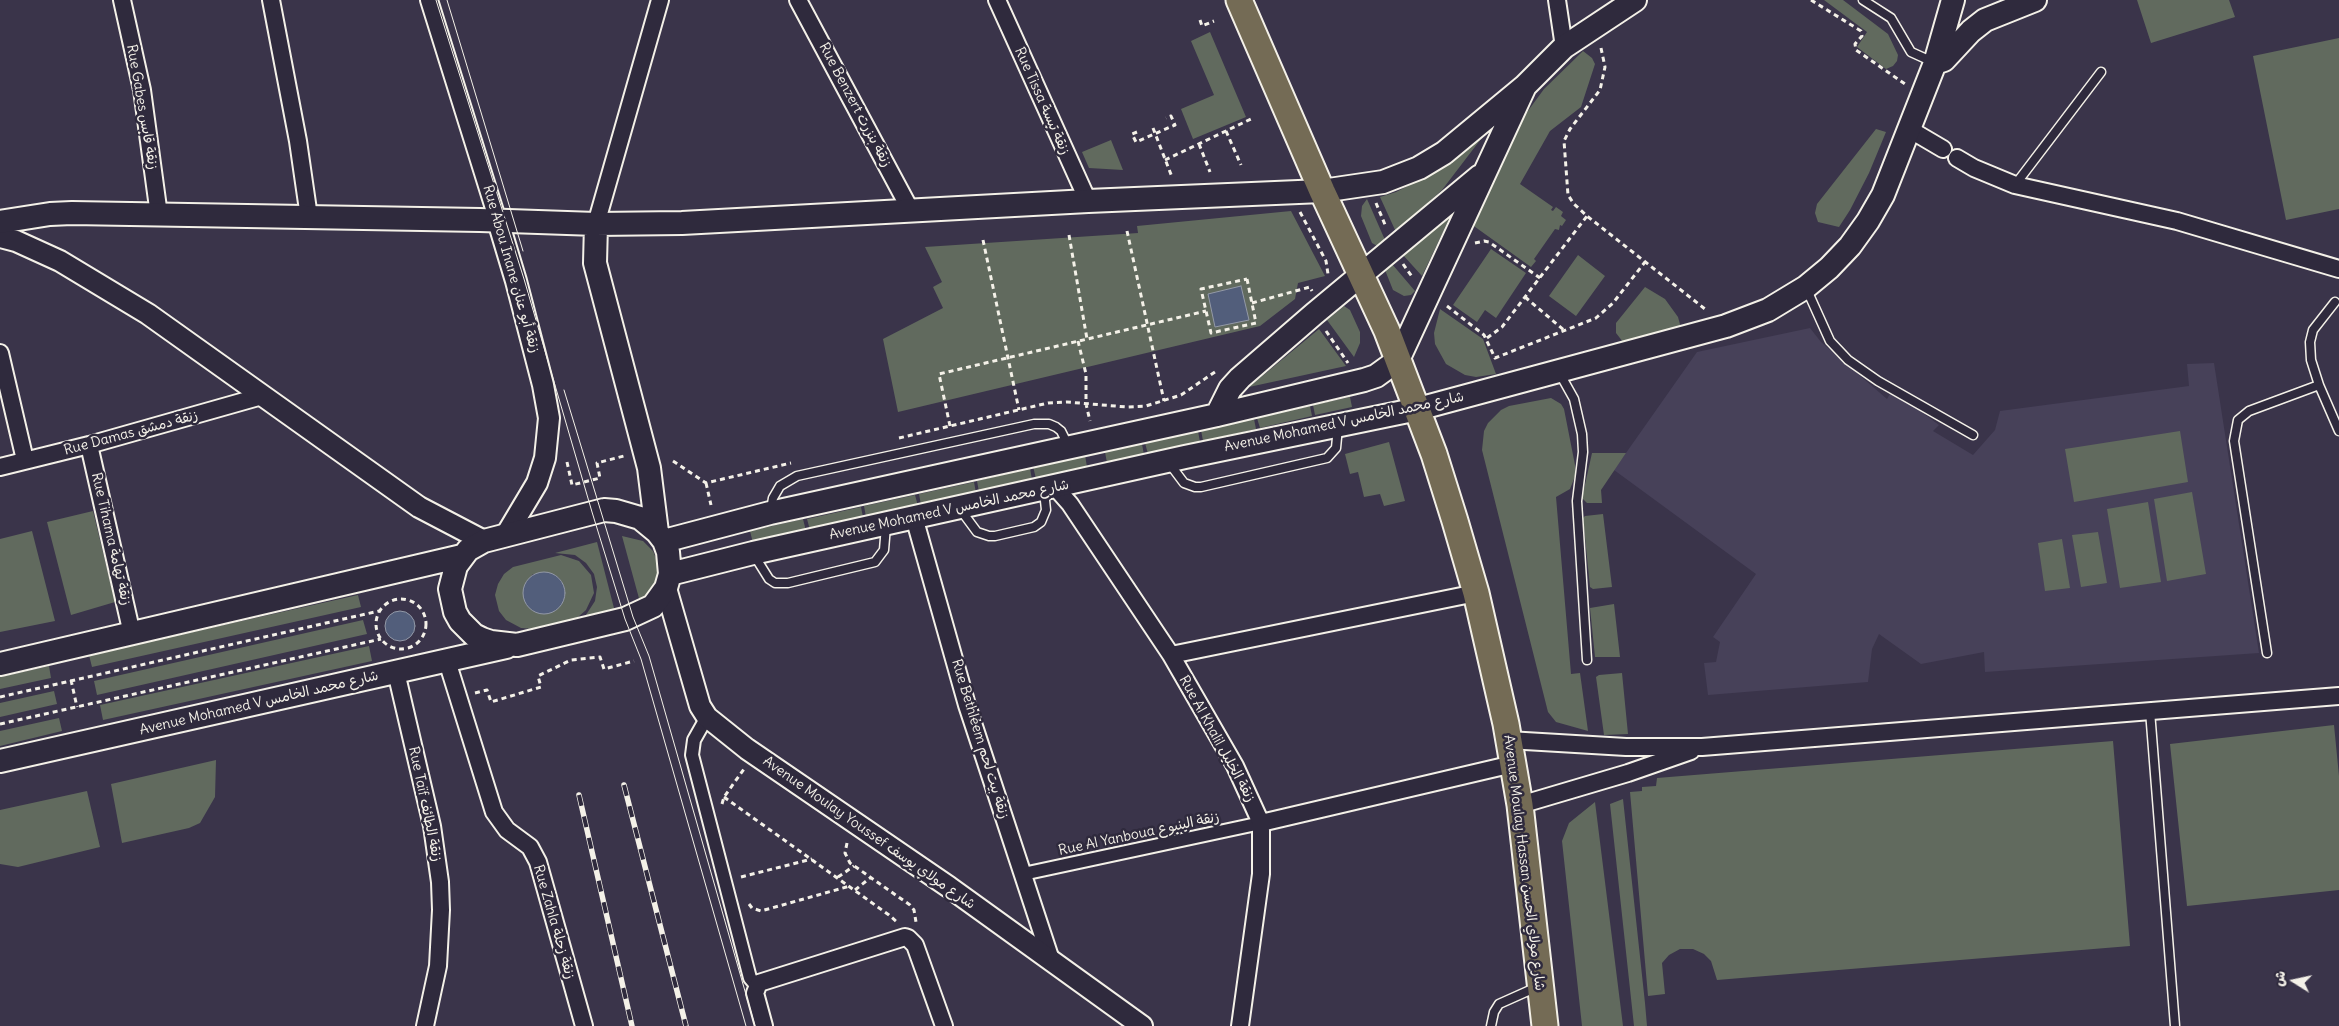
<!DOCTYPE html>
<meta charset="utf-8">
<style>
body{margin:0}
#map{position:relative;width:2339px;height:1026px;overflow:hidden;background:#3a344a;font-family:Delius,"Playpen Sans Arabic",sans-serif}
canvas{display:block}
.north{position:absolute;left:2269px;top:956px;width:50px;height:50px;-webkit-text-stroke:4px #2f2a3d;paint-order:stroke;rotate:280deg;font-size:14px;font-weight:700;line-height:20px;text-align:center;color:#f4f1e8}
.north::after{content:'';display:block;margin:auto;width:18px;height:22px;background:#f4f1e8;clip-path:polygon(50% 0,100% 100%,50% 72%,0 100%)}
</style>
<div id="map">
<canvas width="2339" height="1026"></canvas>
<div class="north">ش</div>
</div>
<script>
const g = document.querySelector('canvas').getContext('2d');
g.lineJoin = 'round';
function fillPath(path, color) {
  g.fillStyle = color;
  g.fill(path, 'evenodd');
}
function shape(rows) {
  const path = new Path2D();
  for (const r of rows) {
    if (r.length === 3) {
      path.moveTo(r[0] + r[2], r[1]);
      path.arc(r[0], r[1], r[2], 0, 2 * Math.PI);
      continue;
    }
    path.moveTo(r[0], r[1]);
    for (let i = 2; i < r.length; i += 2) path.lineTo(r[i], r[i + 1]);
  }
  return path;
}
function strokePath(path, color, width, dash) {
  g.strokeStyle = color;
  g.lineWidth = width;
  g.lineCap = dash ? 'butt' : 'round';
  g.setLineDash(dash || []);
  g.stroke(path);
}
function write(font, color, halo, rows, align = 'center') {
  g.font = font + ' Delius,"Playpen Sans Arabic",sans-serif';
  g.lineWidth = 5;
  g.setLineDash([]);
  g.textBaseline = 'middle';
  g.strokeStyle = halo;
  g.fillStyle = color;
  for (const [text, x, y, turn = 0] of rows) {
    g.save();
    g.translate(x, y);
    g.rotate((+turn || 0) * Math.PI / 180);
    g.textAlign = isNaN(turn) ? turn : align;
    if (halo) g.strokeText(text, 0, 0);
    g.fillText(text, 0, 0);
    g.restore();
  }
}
fillPath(shape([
 [1810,328,1821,342,1887,399,1892,390,1939,425,1933,431,1973,455,1995,430,2000,411,2189,386,2187,364,2214,363,2259,653,1985,672,1984,652,1921,664,1879,634,1872,649,1868,682,1708,695,1704,663,1716,662,1720,642,1713,637,1756,574,1614,470,1697,352]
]), '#474159');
fillPath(shape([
 [1824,0,1843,0,1888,34,1898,55,1897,61,1893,66,1886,69,1857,47,1867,32],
 [2137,0,2229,0,2235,17,2151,43],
 [1210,32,1246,117,1193,139,1181,109,1214,95,1191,41],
 [2339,38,2339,209,2286,220,2253,56],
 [1583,51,1592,58,1595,64,1581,107,1550,131,1520,184,1553,207,1551,210,1553,211,1556,207,1563,212,1561,216,1566,220,1562,226,1560,225,1559,230,1555,229,1534,259,1536,261,1531,267,1471,224,1522,119,1544,89],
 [1876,129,1886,132,1869,173,1850,210,1839,227,1818,222,1815,213,1817,204],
 [1484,135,1442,190,1396,232,1380,197,1396,192,1425,177],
 [1111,140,1123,170,1089,168,1082,152],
 [1367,199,1385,240,1379,247,1372,243,1361,216,1362,206],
 [1454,209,1422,276,1403,255],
 [1291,211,1325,276,1298,283,1295,299,1260,326,898,412,883,339,943,308,933,287,942,282,925,247,1138,233,1137,226],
 [1491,249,1526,273,1496,318,1485,310,1477,322,1453,305],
 [1578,255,1605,276,1576,316,1549,296],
 [1392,264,1415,291,1411,295,1404,296,1393,290,1385,270],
 [1645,287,1665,299,1678,317,1681,328,1623,342,1616,333,1616,323],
 [1344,306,1350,310,1360,332,1360,343,1354,357,1327,320],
 [1440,309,1483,339,1496,374,1476,377,1465,375,1446,364,1435,344,1434,333],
 [1319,329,1346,366,1249,387],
 [1350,397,1352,407,1315,415,1313,405],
 [1551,398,1561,404,1564,409,1575,465,1576,474,1570,489,1556,497,1571,674,1580,673,1588,731,1556,722,1548,712,1482,450,1484,431,1488,423,1501,410,1509,406],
 [1310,406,1312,416,1260,428,1257,418],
 [1254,419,1256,429,1203,441,1201,430],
 [1198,431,1200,442,1148,454,1145,443],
 [2180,431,2188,482,2074,502,2065,449],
 [1389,442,1405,501,1384,506,1380,494,1364,497,1358,472,1350,474,1345,454],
 [1142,444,1144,455,1107,463,1105,452],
 [1592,453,1626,453,1601,490,1602,503,1587,503,1582,498],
 [1085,455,1087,467,1036,479,1033,466],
 [1030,468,1032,480,979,492,977,481],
 [974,482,976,493,921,505,919,494],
 [2192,492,2206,574,2167,581,2154,499],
 [915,495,918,506,866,517,864,506],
 [2148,502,2161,582,2120,588,2107,509],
 [861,507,863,517,810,530,807,519],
 [93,511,115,602,71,615,47,522],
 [1603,514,1612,587,1593,589,1590,587,1583,518,1585,516],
 [803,519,806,531,753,543,750,531],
 [32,531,55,621,0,632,0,539],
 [2098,532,2107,583,2081,587,2072,535],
 [622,536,643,541,653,551,659,565,658,580,651,593,640,602],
 [2062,539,2070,588,2045,591,2038,543],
 [597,542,615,612,584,618,595,601,597,587,594,574,586,563,575,555,555,553],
 [561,555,579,561,591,575,594,593,586,610,577,618,533,629,521,628,506,620,499,611,495,595,498,584,504,574,513,567],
 [533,574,558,577,562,582,564,597,557,609,525,584],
 [358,595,361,607,92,667,89,655],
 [1614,604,1620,657,1595,657,1590,608],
 [363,620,367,634,97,695,94,681],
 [369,646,372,661,103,720,100,705],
 [49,666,51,678,0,689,0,677],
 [1622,673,1628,734,1604,735,1596,677,1599,675],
 [54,691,57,704,0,717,0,703],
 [59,718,62,731,0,746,0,731],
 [2334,725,2339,776,2339,890,2187,906,2170,744],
 [2113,741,2130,946,1717,980,1711,961,1704,954,1693,949,1680,949,1669,955,1662,963,1665,994,1648,996,1630,792,1642,791,1642,787,1656,786,1657,778],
 [216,760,215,797,200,823,189,828,122,843,111,784],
 [87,791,100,847,18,867,0,864,0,810],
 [1623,799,1645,1003,1647,1026,1634,1026,1610,804],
 [1595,802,1623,1026,1582,1026,1562,841,1569,823]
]), '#616a5e');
const water = shape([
 [1241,286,1249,320,1215,327,1208,294,1241,286],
 [544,593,21],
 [400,626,15]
]);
fillPath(water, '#525e7b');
strokePath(water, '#9399a7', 1);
const service = shape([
 [1863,0,1891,18,1911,52,1933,62],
 [2015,185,2101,72],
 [1807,290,1830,341,1848,360,1878,381,1973,435],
 [2335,302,2313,330,2310,342,2311,360,2319,385,2339,431],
 [1560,374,1574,399,1582,434,1583,452,1577,501,1587,660],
 [1169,463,1184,483,1195,487,1201,487,1327,458,1336,448,1338,427],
 [960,509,977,532,989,536,995,536,1034,527,1041,522,1046,510,1044,491],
 [771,510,773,498,780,486,797,476,1034,424,1049,424,1056,427,1061,431,1068,445],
 [754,555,769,579,775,583,788,583,875,562,884,550,886,526],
 [2267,653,2234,441,2238,420,2249,411,2319,385],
 [2150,711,2175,1026],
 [1491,1026,1494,1012,1499,1004,1537,987]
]);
const pedestrian = shape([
 [707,717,694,740,692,755,750,978,756,985],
 [1023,874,1261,823]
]);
const minor = shape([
 [122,0,142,90,159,215],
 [271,0,298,141,309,217],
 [429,0,498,221],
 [798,0,911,211],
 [997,0,1088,201],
 [1557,0,1564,47],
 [1909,129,1943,149],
 [1957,158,1974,168,2015,185,2177,221,2339,269],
 [596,224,660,0],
 [0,353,25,460],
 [89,445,132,634],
 [0,467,89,445,262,396],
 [1055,487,1070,504,1171,655,1235,766,1261,823,1261,874,1240,1026],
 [914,517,967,705,1051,960],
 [1171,655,1476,593],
 [447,661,494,812,507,830,530,847,538,862,584,1026],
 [396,672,432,826,440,882,441,910,438,966,425,1026],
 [1508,740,1626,747,1702,747,2339,696],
 [1520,805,1628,773,1691,751],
 [1261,823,1513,764],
 [764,1026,755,993,759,983,905,937,908,938,915,945,944,1026]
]);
const tertiary = shape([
 [498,221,516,281,543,385,549,418,545,458,537,483,506,535],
 [0,237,16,241,60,261,148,314,419,507,484,541],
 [666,588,700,706,707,717,747,749,949,887,1142,1026]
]);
const secondary = shape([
 [1935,63,1944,60,1971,31,1985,20,2035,0],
 [0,222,50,214,72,213,480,220,596,224,682,223,1088,201,1322,191,1383,182,1419,168,1444,153,1525,86],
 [596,224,595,263,649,468,657,532],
 [1217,415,1230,389,1240,378,1314,314,1480,176],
 [604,510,616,511,640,518,657,532,664,541,668,552,670,574,666,588,653,606,625,619,517,645,491,642,482,639,474,635,460,621,455,612,450,589,456,566,468,550,484,541,604,510],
 [664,541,770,513,1217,415,1364,380,1376,376,1398,360,1525,86,1564,47,1635,0],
 [670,574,753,553,1185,457,1418,409,1726,326,1768,310,1806,287,1829,268,1850,246,1868,221,1883,195,1935,63,1953,0],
 [0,664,462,556],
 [0,761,506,647]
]);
const primary = shape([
 [1239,0,1322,191,1387,331,1434,454,1455,521,1476,593,1506,724,1520,805,1545,1026]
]);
strokePath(service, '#f4f1e8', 11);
strokePath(pedestrian, '#f4f1e8', 16);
strokePath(minor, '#f4f1e8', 20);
strokePath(tertiary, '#f4f1e8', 24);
strokePath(secondary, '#f4f1e8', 26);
strokePath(primary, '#f4f1e8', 29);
strokePath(shape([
 [1811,0,1861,31,1862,36,1855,44,1856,50,1905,84],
 [1200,20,1202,26,1214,21],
 [1601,48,1605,67,1600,90,1570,129,1564,141,1568,195,1574,204,1587,216,1705,309],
 [1153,128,1172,177],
 [1226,131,1241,165],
 [1137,132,1132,134,1136,142,1175,125,1171,116,1166,118],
 [1199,144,1210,172],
 [1165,160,1251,119],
 [1376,203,1386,227],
 [1300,212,1326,261,1328,274],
 [1127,231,1164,401],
 [1069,235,1087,339],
 [983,240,1019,410],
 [1475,243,1484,241,1489,242,1540,278],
 [1403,264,1413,278],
 [1247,279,1256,323,1211,333,1201,289,1247,279],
 [1525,297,1565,331],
 [1252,303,1310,287,1312,291],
 [1447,306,1484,335,1495,358,1596,318,1613,303,1645,262],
 [1326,331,1348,363],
 [1487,338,1502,327,1587,216],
 [1078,341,1086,374,1086,404,1090,421],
 [950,426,939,374,1206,311],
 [899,438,1048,403,1067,402,1127,407,1146,406,1181,395,1215,372],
 [673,461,706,483,791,463],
 [567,462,572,485,600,478,597,463,624,456],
 [706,483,711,505],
 [401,624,25],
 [71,680,77,707],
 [475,693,487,690,491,702,541,687,538,676,571,660,600,657,604,669,634,661],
 [0,697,379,611],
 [0,724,381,639],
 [724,797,889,915,897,922],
 [722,804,724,797,744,769],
 [847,843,845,853,850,863,910,905,914,910,916,922],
 [741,877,812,859],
 [838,877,854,866],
 [855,890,870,878],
 [749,904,752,908,761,911,850,886]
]), '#f4f1e8', 3, [5, 4]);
strokePath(service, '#2f2a3d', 8);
strokePath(pedestrian, '#2f2a3d', 12);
strokePath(minor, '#2f2a3d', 16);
strokePath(tertiary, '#2f2a3d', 20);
strokePath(secondary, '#2f2a3d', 22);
strokePath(primary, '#746b55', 25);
strokePath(shape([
 [436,0,524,279,592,512,625,619,641,659,746,1026],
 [447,0,523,251],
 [564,390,633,617,649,656,755,1026]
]), '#f4f1e8', 1);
const rail = shape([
 [624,785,686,1026],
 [579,795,632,1026]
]);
strokePath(rail, '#f4f1e8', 5.5);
strokePath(rail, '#2f2a3d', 4, [11]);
write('14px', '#f4f1e8', '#2f2a3d', [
 ["Rue Tissa زنقة تيسة",1042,101,66],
 ["Rue Benzert زنقة بنزرت",855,105,62],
 ["Rue Gabes زنقة قابس",142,107,80],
 ["Rue Abou Inane زنقة أبو عنان",511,269,74],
 ["Avenue Mohamed V شارع محمد الخامس",1344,422,-12],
 ["Rue Damas زنقة دمشق",131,433,-15],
 ["Avenue Mohamed V شارع محمد الخامس",949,510,-12],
 ["Rue Tihama زنقة تهامة",111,539,77],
 ["Avenue Mohamed V شارع محمد الخامس",259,703,-13],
 ["Rue Bethléem زنقة بيت لحم",980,739,73],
 ["Rue Al Khalil زنقة الخليل",1217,739,61],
 ["Rue Taïf زنقة الطائف",425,804,78],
 ["Avenue Moulay Youssef شارع مولاي يوسف",869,833,35],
 ["Rue Al Yanboua زنقة الينبوع",1139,834,-12],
 ["Avenue Moulay Hassan شارع مولاي الحسن",1524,863,83],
 ["Rue Zahla زنقة زحلة",554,922,74]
]);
</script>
